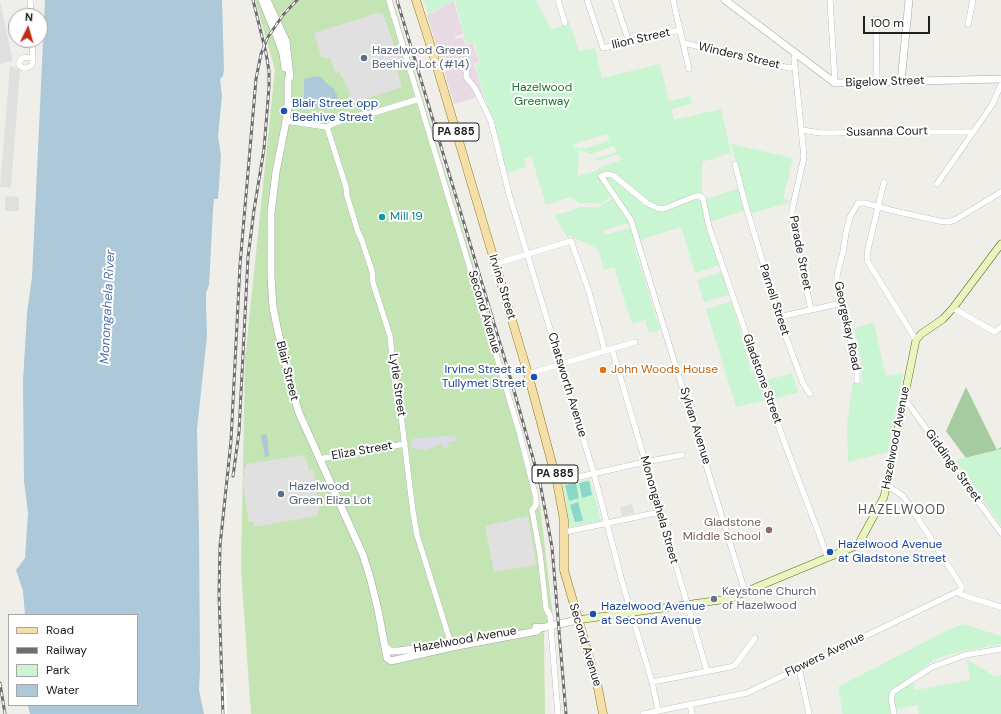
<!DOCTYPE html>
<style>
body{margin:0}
#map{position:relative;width:1001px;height:714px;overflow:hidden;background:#f0eee8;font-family:"DM Sans",sans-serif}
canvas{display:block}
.legend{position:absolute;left:8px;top:614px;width:130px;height:92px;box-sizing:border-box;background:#fff;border:1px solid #a6a6a6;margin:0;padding:5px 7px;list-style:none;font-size:12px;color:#202020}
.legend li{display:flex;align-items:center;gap:8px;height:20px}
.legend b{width:20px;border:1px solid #a6a6a6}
.north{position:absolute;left:8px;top:8px;width:40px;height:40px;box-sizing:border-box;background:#fff;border:1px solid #a6a6a6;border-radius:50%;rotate:5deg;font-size:11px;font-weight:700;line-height:16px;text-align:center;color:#202020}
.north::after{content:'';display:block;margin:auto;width:14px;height:18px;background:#be2c13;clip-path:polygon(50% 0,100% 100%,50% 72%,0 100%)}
.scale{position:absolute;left:863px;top:16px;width:67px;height:18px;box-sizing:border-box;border:2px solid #202020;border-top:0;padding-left:5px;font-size:12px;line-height:14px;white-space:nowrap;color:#202020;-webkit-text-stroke:3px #fff;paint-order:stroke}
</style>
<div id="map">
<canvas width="1001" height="714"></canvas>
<ul class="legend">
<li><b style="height:5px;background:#f4dfa9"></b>Road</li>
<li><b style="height:5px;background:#6e6e6e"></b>Railway</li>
<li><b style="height:11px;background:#c9f5d3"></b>Park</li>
<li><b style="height:11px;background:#acc8d9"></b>Water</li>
</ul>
<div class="north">N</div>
<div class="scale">100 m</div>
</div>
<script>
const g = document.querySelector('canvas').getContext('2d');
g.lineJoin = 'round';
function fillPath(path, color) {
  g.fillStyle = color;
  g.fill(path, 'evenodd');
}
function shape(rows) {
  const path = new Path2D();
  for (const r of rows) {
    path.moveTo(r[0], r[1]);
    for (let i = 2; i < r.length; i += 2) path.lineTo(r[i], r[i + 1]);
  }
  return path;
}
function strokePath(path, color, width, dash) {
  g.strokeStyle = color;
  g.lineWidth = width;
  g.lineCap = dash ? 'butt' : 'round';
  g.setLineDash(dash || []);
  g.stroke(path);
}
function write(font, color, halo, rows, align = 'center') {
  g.font = font + ' "DM Sans",sans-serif';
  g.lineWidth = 4;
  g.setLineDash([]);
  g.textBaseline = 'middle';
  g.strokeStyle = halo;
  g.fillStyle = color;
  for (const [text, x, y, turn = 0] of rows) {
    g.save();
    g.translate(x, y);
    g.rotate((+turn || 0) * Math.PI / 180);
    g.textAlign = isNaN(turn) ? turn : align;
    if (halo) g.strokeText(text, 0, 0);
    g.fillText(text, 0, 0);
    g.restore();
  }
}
fillPath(shape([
 [454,1,463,34,455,37,455,39,463,37,465,45,473,43,479,62,474,64,485,102,479,103,477,97,454,104,427,15]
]), '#e8dae3');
fillPath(shape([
 [255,0,393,0,492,326,539,497,553,617,544,633,545,714,251,714,241,570,245,359,275,70]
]), '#c4e5b3');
fillPath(shape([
 [966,387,997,450,1001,447,1001,506,946,431]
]), '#a6cba0');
fillPath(shape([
 [423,0,536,0,551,29,562,26,569,21,579,51,595,48,602,78,660,64,669,101,690,96,692,104,671,109,674,120,721,109,731,153,702,162,702,200,743,187,731,144,793,158,783,199,789,200,788,203,751,213,742,211,706,223,720,265,695,273,681,227,633,242,660,330,649,333,645,320,632,324,614,267,604,270,598,249,570,236,567,237,554,215,571,211,579,207,598,207,612,199,611,196,602,203,579,203,571,197,546,205,531,156,524,159,526,167,507,173,475,65,480,63,474,42,466,44,455,0,428,14],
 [607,134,610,140,587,148,573,148,573,144],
 [614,146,617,152,595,159,597,161,618,154,621,160,601,167,595,171,578,176,579,150,591,154],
 [628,223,630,228,604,235,603,231],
 [722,272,729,295,704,302,697,280],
 [732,301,751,371,755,370,759,382,792,373,798,393,736,407,706,309],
 [874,323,886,376,903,373,888,452,848,462,847,424,853,383,861,382,861,360,854,328],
 [1001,449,1001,526,956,460],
 [590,479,601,521,569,527,567,507,563,485],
 [963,624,1001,636,1001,644,950,654,934,660,912,676,915,690,970,680,967,659,994,676,1001,675,1001,714,919,714,917,705,890,711,891,714,843,714,838,687,944,632]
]), '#c9f5d3');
fillPath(shape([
 [589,481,592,495,582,498,579,483],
 [576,483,579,498,569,501,565,485],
 [578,502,583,520,582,521,575,522,570,505]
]), '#8dd7c6');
fillPath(shape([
 [0,2,13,61,0,64],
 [378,13,383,14,400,61,395,63,402,87,352,103,348,88,339,72,335,73,330,57,325,58,322,57,320,53,314,33],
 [10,66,20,70,11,188,0,187],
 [5,196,19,197,19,211,5,211],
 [304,455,308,464,309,470,313,469,320,510,317,511,317,516,254,527,253,522,249,522,242,478,245,476,244,469,246,468,246,464],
 [632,504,634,513,622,516,620,507],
 [528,516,536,565,494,572,485,526]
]), '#e0e0e0');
fillPath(shape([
 [455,435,456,441,448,442,449,447,443,448,443,444,428,449,428,450,412,448,411,440,412,439]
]), '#dddce6');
fillPath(shape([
 [45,0,222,0,224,70,223,76,220,79,222,96,218,136,221,156,218,199,214,199,213,210,209,285,206,293,206,304,207,336,197,429,199,532,200,669,199,690,204,714,30,714,28,707,28,705,137,705,137,615,25,615,23,591,16,570,25,558,28,513,24,481,23,381,27,313,32,277],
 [318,76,323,79,325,82,334,89,337,95,338,99,331,109,320,109,314,105,307,105,304,102,304,79],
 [265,434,267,435,269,454,268,457,265,457,261,436]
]), '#acc8d9');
fillPath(shape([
 [285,9,287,11,275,28,269,39,261,61,258,60,267,36,276,21],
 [226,683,227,714,221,714,220,684]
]), '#fff');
const minor = shape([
 [30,0,31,16],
 [389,0,519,431,536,498,536,505,532,510,540,554,546,608,550,616,558,714],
 [558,0,565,23],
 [587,0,603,48,680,30],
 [615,0,629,42],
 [673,0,689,69],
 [830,0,835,83],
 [876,19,877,82],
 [968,24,973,0],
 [32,40,33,61,32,65,27,68,23,68,19,65,19,62,22,58,32,57],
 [684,43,789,68,795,67],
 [796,55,794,58,804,157,792,210,792,220,811,310],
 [467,65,466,77,475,88,491,121,509,194,594,474,623,585,652,682,658,710],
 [286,121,327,127,337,122,360,115,373,113,419,99],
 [327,127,346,187,347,196,358,232,361,238,372,271,373,283,390,336,395,383,398,407,401,415,413,512,417,535,452,647],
 [802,130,821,133,834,133,889,132,973,132],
 [735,164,745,203,783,329,803,383,810,394],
 [884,182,868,249,867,257,868,262,916,340],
 [937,184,992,105,1001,85],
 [495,264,571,241,589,292,605,351],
 [953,308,995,332,1001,327],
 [779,317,842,303],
 [612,349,707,671],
 [528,374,635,342],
 [857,381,857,367,837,283,837,275,843,252,846,232,850,217,858,203,865,203,890,210,939,221,948,222,955,220,1001,192],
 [903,399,907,402,1001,533],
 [319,459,405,444],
 [557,482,645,462,682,455],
 [887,487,890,487,903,496,910,506,962,587,962,589,957,592],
 [565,532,660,512],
 [745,592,631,220,601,176,608,174,614,176,647,203,657,208,663,209,696,196,700,196,703,199,709,227,736,305,785,444,828,558],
 [799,668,809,714],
 [652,682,730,667,735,665,755,638],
 [690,704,692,714],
 [643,714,747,693,957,592,962,595,1001,607],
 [894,714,891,698,893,692,932,667,965,655,1001,649]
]);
const tertiary = shape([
 [262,0,279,42,283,54,285,68],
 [267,0,286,41,290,77,288,79,288,107,286,121,276,172,271,213,271,277,273,307,277,327,291,387,299,413,363,555,371,581,378,610,387,658,391,661,452,647,537,631,540,628],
 [725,0,835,83,1001,79],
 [901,82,909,0],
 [536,627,541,628,577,620],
 [386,647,390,651,398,651,443,645]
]);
const secondary = shape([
 [577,620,728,599,858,545,884,497,916,340,921,334,943,319,953,308,1001,244]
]);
const primary = shape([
 [416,0,431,47,528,374,557,482,564,520,564,570,598,688,603,714]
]);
strokePath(minor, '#a4a4a4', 6);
strokePath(tertiary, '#a4a4a4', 8);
strokePath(secondary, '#566f0f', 8);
strokePath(primary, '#8f770e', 9);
strokePath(minor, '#fff', 5.5);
strokePath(tertiary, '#fff', 7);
strokePath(secondary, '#eaf4c1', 7);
strokePath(primary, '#f4dfa9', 8);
const rail = shape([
 [397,0,511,380,540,483,552,547,566,714],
 [233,476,239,432,248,257,254,210,264,149,269,87,269,71,266,53,253,0],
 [0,683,5,714],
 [223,714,219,595,220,546,231,441,240,265,256,79,261,54,268,37,283,15,297,0]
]);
strokePath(rail, '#6e6e6e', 3);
strokePath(rail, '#fff', 1.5, [4.5]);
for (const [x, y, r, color] of [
 [364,58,4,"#5c6f8a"],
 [284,111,4,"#1a4fb4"],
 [382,217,4,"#0f9aa8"],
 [603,370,4,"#e8710a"],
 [534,377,4,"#1a4fb4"],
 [281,494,4,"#5c6f8a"],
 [769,530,4,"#8d6e63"],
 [830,552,4,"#1a4fb4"],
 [714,599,4,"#6b7280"],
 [593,614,4,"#1a4fb4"]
]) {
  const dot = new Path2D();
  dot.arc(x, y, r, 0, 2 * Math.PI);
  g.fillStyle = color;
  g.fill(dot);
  strokePath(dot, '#fff', 1.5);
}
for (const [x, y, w] of [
 [456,132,46],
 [555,474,46]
]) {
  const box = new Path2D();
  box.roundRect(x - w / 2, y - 9, w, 18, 3);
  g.fillStyle = '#fff';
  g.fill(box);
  strokePath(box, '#202020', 1);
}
write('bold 11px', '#202020', null, [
 ["PA 885",456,132],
 ["PA 885",555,474]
]);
write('12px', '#202020', '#fff', [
 ["Ilion Street",641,39,-13],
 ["Winders Street",739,56,13],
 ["Bigelow Street",885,82,-2],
 ["Susanna Court",887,132,-1],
 ["Parade Street",800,253,79],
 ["Irvine Street",502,287,73],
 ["Parnell Street",774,300,72],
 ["Second Avenue",484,312,73],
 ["Georgekay Road",847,326,78],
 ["Blair Street",287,371,76],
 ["Gladstone Street",762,379,70],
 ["Lytle Street",397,385,82],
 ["Chatsworth Avenue",567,385,73],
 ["Sylvan Avenue",695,426,73],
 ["Hazelwood Avenue",896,438,-79],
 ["Eliza Street",362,451,-10],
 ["Giddings Street",953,466,54],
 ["Monongahela Street",659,510,74],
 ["Hazelwood Avenue",465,640,-10],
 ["Second Avenue",585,645,73],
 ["Flowers Avenue",825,655,-26]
]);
write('12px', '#4e5e75', '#fff', [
 ["Hazelwood Green",372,51],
 ["Beehive Lot (#14)",372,65],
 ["Hazelwood",289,487],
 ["Green Eliza Lot",289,501]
], 'left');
write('12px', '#16762c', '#fff', [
 ["Hazelwood",542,88],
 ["Greenway",542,102]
]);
write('12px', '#164399', '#fff', [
 ["Blair Street opp",292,104],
 ["Beehive Street",292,118],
 ["Irvine Street at",526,370,"right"],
 ["Tullymet Street",526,384,"right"],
 ["Hazelwood Avenue",838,545],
 ["at Gladstone Street",838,559],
 ["Hazelwood Avenue",601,607],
 ["at Second Avenue",601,621]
], 'left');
write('12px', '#0d838f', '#fff', [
 ["Mill 19",390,217]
], 'left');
write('12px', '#c56008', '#fff', [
 ["John Woods House",611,370]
], 'left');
write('12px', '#785e54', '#fff', [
 ["Gladstone",761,523],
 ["Middle School",761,537]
], 'right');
write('12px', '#5b616d', '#fff', [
 ["Keystone Church",722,592],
 ["of Hazelwood",722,606]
], 'left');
write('italic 13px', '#5572a8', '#fff', [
 ["Monongahela River",108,307,-87]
]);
g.letterSpacing = '1px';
write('13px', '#535353', '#fff', [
 ["HAZELWOOD",902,511]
]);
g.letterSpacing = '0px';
</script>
